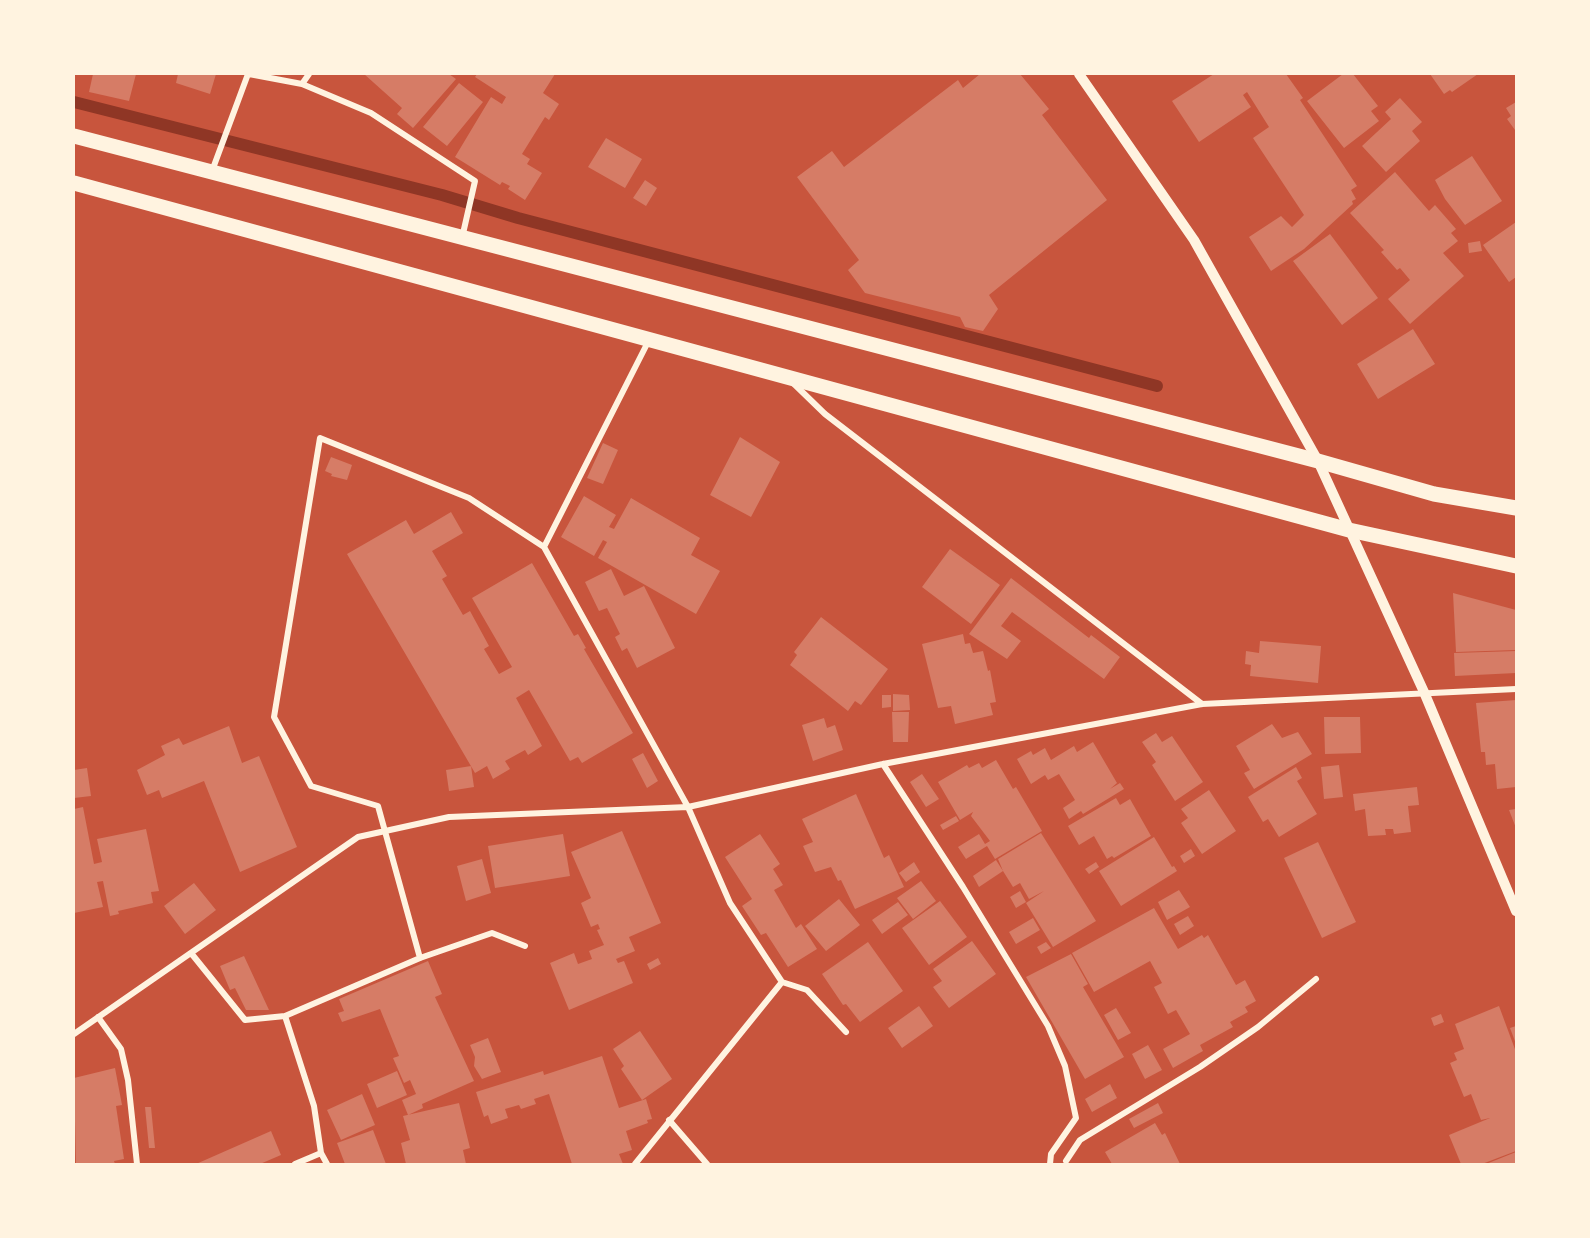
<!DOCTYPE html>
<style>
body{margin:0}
#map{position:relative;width:1590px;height:1238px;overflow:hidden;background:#c8553d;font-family:"PT Sans",sans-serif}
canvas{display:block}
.frame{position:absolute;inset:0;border:75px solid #fff3e0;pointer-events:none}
</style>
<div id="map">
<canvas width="1590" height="1238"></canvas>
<div class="frame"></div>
</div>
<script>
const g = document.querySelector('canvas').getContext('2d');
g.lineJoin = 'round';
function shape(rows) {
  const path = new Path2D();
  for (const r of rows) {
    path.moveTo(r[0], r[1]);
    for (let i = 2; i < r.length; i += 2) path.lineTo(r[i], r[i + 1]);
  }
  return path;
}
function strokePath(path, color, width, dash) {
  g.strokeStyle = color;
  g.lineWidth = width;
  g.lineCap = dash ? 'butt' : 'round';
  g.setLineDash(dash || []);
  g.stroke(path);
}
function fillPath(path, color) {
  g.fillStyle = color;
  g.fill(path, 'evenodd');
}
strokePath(shape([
 [74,102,442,195,518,218,1157,386]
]), '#8f3625', 12);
fillPath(shape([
 [93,74,136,74,129,101,89,92],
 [178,74,216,74,210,94,176,83],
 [364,74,449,74,456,79,413,128,397,114,402,108],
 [477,74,555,74,543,93,559,104,549,120,545,117,522,154,530,159,527,164,542,173,525,200,508,189,510,186,502,182,500,185,455,157,491,97,502,104,506,97,475,77],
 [980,74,1020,74,1049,109,1042,115,1107,200,989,295,998,309,983,331,965,327,960,317,865,293,848,270,859,260,797,177,832,151,844,167,958,80,963,88],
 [1214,74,1286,74,1303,98,1300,100,1357,186,1351,190,1356,199,1352,201,1353,204,1304,249,1271,271,1249,237,1281,216,1292,227,1304,215,1253,138,1269,127,1247,92,1243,95,1251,107,1199,142,1172,101],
 [1343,74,1353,74,1378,106,1371,111,1379,121,1344,148,1307,101],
 [1430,74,1478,74,1452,92,1450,90,1444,94],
 [459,83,483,102,447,146,423,127],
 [1400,98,1422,122,1412,131,1420,141,1386,172,1362,146,1391,119,1385,112],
 [1516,102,1516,129,1515,130,1507,119,1511,116,1506,108],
 [606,138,642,159,625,188,588,167],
 [1472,156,1502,201,1465,225,1445,199,1435,180],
 [1395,172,1429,211,1435,205,1456,229,1451,233,1458,241,1443,253,1464,276,1410,324,1388,299,1410,280,1400,268,1397,270,1381,252,1384,250,1350,213],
 [645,180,657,188,646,206,633,198],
 [1516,222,1516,277,1509,282,1483,245],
 [1330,234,1378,298,1342,325,1293,261],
 [1480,241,1482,251,1469,253,1468,243],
 [1413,329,1435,364,1378,399,1357,364],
 [740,437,780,462,751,517,710,495],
 [603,443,618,450,603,484,587,478],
 [331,457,352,465,347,480,331,476,332,474,325,471],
 [584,496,616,515,609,527,614,529,631,498,700,538,691,555,720,571,696,614,598,558,607,542,603,540,594,556,561,537],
 [451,512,463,533,432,551,447,576,442,579,463,615,470,611,489,646,484,649,499,674,512,667,472,598,532,563,574,636,578,634,586,648,584,649,633,733,582,763,578,757,570,761,529,690,516,698,542,746,528,755,525,750,505,761,510,769,493,779,487,766,475,773,347,554,406,520,414,534],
 [950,549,1000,585,971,624,922,587],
 [611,569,624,596,644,586,675,648,637,668,627,648,622,651,615,637,620,634,607,608,599,611,585,582],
 [1011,578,1089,638,1091,635,1120,657,1104,679,1012,612,1001,626,1021,641,1007,659,969,634],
 [1453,593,1516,610,1516,650,1456,652],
 [821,617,888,669,861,705,855,701,848,711,790,665,797,655,794,652],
 [963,634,965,644,970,643,973,653,983,651,988,671,990,670,996,702,990,703,993,715,955,724,951,706,938,708,922,644],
 [1260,641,1321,646,1318,683,1250,676,1251,665,1245,664,1246,651,1259,653],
 [1516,651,1516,673,1455,676,1454,653],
 [893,694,909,695,910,710,893,711],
 [882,695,891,695,891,707,882,708],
 [1516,700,1516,787,1497,789,1495,764,1486,765,1485,752,1481,752,1476,703],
 [892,712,909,712,908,742,893,742],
 [1324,717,1360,717,1361,753,1325,754],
 [824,718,827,728,835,725,843,750,813,761,802,725],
 [1272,724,1282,738,1298,732,1312,754,1254,789,1244,773,1250,770,1236,746],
 [229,726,242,763,259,756,297,847,240,872,204,781,162,798,159,790,147,795,137,770,165,755,161,746,179,738,183,745],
 [1156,733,1162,742,1172,736,1203,782,1175,801,1152,765,1156,762,1142,742],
 [1093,742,1117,783,1110,789,1120,783,1124,789,1083,814,1081,811,1069,819,1063,808,1075,800,1059,774,1048,780,1045,775,1031,784,1017,759,1031,751,1033,755,1045,748,1051,760,1074,746,1077,752],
 [643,753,658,781,647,788,632,759],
 [996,760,1013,789,1016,787,1042,831,995,859,987,846,966,859,958,847,979,834,985,844,990,841,971,816,973,812,960,820,938,782,967,765,969,768,979,763,982,768],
 [1339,765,1343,797,1324,799,1321,767],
 [471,766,474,787,449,791,446,770],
 [1296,767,1302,778,1297,781,1317,814,1279,837,1268,819,1263,822,1248,797],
 [87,768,91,796,74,798,74,770],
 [922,774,939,799,926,807,910,782],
 [1417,787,1419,805,1408,806,1411,832,1394,834,1393,829,1385,829,1386,835,1368,836,1365,809,1355,811,1353,794],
 [1209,790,1236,831,1202,854,1181,823,1188,818,1181,809],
 [856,794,884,858,889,855,904,887,855,909,841,880,838,881,831,867,815,872,803,846,813,842,802,819],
 [1116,798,1120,805,1130,799,1151,836,1114,858,1112,856,1107,859,1094,836,1079,845,1068,826],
 [83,807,94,864,102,862,97,839,146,829,159,891,151,892,153,903,118,911,119,914,110,916,103,881,97,882,103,907,74,913,74,809],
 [1516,809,1516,828,1509,810],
 [956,816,959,821,943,830,940,825],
 [622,831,661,923,629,937,635,951,616,959,618,963,624,961,633,983,569,1010,550,963,574,953,578,964,592,959,589,951,604,945,597,930,600,929,598,924,591,927,581,903,591,898,571,852],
 [1041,833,1096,921,1053,947,1026,903,1044,891,1029,899,1020,883,1013,887,1003,871,979,887,973,876,996,860,1003,871,998,859],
 [563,834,570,876,495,888,488,846],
 [760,834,780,864,773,869,783,885,774,890,796,928,801,924,817,949,788,967,766,933,761,935,742,906,752,899,725,857],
 [1154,837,1172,867,1174,866,1177,871,1121,906,1099,871],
 [1318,842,1356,922,1322,938,1284,858],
 [1191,849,1195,856,1184,863,1180,856],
 [482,859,491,893,466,901,457,866],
 [914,862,920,872,906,882,899,873],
 [1096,862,1099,867,1089,874,1085,869],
 [921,881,936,901,913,919,897,898],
 [194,883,216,910,185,934,164,906],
 [1179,890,1190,907,1167,920,1158,902],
 [1020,891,1026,902,1016,908,1010,897],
 [839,899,860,925,826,951,805,926],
 [940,901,967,937,929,965,902,928],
 [898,902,908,915,882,934,872,920],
 [1154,908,1178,949,1202,935,1204,938,1208,935,1236,985,1245,980,1256,1001,1245,1007,1248,1012,1230,1022,1233,1027,1200,1045,1203,1051,1173,1068,1163,1049,1190,1034,1176,1010,1168,1014,1154,987,1162,983,1150,961,1094,992,1072,953],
 [1188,916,1194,926,1180,935,1174,924],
 [1033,918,1040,930,1016,944,1009,932],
 [972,941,996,974,949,1008,933,987,942,981,933,969],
 [868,942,903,991,860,1022,846,1004,843,1005,822,974],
 [1046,942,1051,948,1041,954,1037,947],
 [1071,954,1088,984,1083,987,1124,1057,1085,1079,1026,977],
 [244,956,269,1010,246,1010,235,988,230,990,220,966],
 [658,958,661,964,650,970,647,964],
 [428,961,442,994,435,997,474,1081,422,1104,423,1108,408,1115,402,1100,416,1094,410,1080,404,1083,393,1058,399,1056,380,1009,342,1022,338,1013,344,1011,339,999],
 [919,1006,933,1026,902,1048,888,1028],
 [1499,1006,1516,1052,1516,1151,1482,1164,1461,1164,1449,1135,1490,1118,1481,1120,1471,1094,1464,1097,1450,1063,1457,1060,1454,1053,1464,1049,1455,1024],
 [1116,1008,1131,1033,1118,1040,1104,1015],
 [1441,1014,1444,1022,1434,1026,1431,1018],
 [1516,1026,1516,1044,1510,1028],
 [640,1031,672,1079,642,1100,621,1069,624,1066,613,1049],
 [488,1038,501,1072,482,1079,474,1066,475,1057,470,1045],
 [1148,1045,1162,1070,1145,1079,1132,1054],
 [602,1056,619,1108,646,1099,652,1119,647,1120,648,1123,626,1131,632,1150,619,1154,623,1164,572,1164,549,1094,534,1099,536,1104,521,1109,519,1105,505,1109,508,1118,491,1124,488,1115,484,1117,476,1092,543,1071,544,1075],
 [115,1068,122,1105,116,1106,124,1159,114,1161,115,1164,76,1164,74,1078],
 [397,1071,407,1095,377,1108,367,1084],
 [1110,1084,1117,1098,1092,1112,1085,1099],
 [362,1094,375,1125,341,1140,327,1110],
 [459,1103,470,1148,463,1150,466,1164,406,1164,401,1143,410,1140,403,1116],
 [1158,1103,1163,1113,1134,1128,1129,1119],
 [145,1107,151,1107,155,1148,149,1148],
 [1155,1123,1162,1135,1165,1133,1180,1164,1112,1164,1105,1152],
 [373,1130,386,1164,345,1164,337,1143],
 [271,1131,281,1155,260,1164,196,1164],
 [1516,1152,1516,1164,1486,1164]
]), '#d67c66');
strokePath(shape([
 [249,74,302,84,371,113,475,181,462,238],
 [302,84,309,74],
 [212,171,248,74],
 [792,382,825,414,1202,704],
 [544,547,649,340],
 [883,764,963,887,1048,1026,1065,1066,1076,1118,1051,1154,1050,1164],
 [191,953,245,1020,285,1016,420,958,492,933,525,946],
 [420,958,378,806,311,786,274,717,320,438,469,498,544,547,688,807,730,903,782,982,807,990,846,1032],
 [285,1016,314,1106,321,1153,327,1164],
 [98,1017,121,1049,128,1080,137,1164],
 [74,1034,358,837,449,817,688,807,883,764,1202,704,1516,689],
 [669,1120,707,1164],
 [1066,1161,1080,1140,1200,1067,1258,1027,1316,979],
 [295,1164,321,1153],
 [635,1164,782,982]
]), '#fff3e0', 6);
strokePath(shape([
 [1079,74,1194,240,1318,461,1424,692,1516,911]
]), '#fff3e0', 10);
strokePath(shape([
 [74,136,1318,461,1434,494,1516,508],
 [74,183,1349,530,1516,566]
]), '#fff3e0', 15);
</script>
